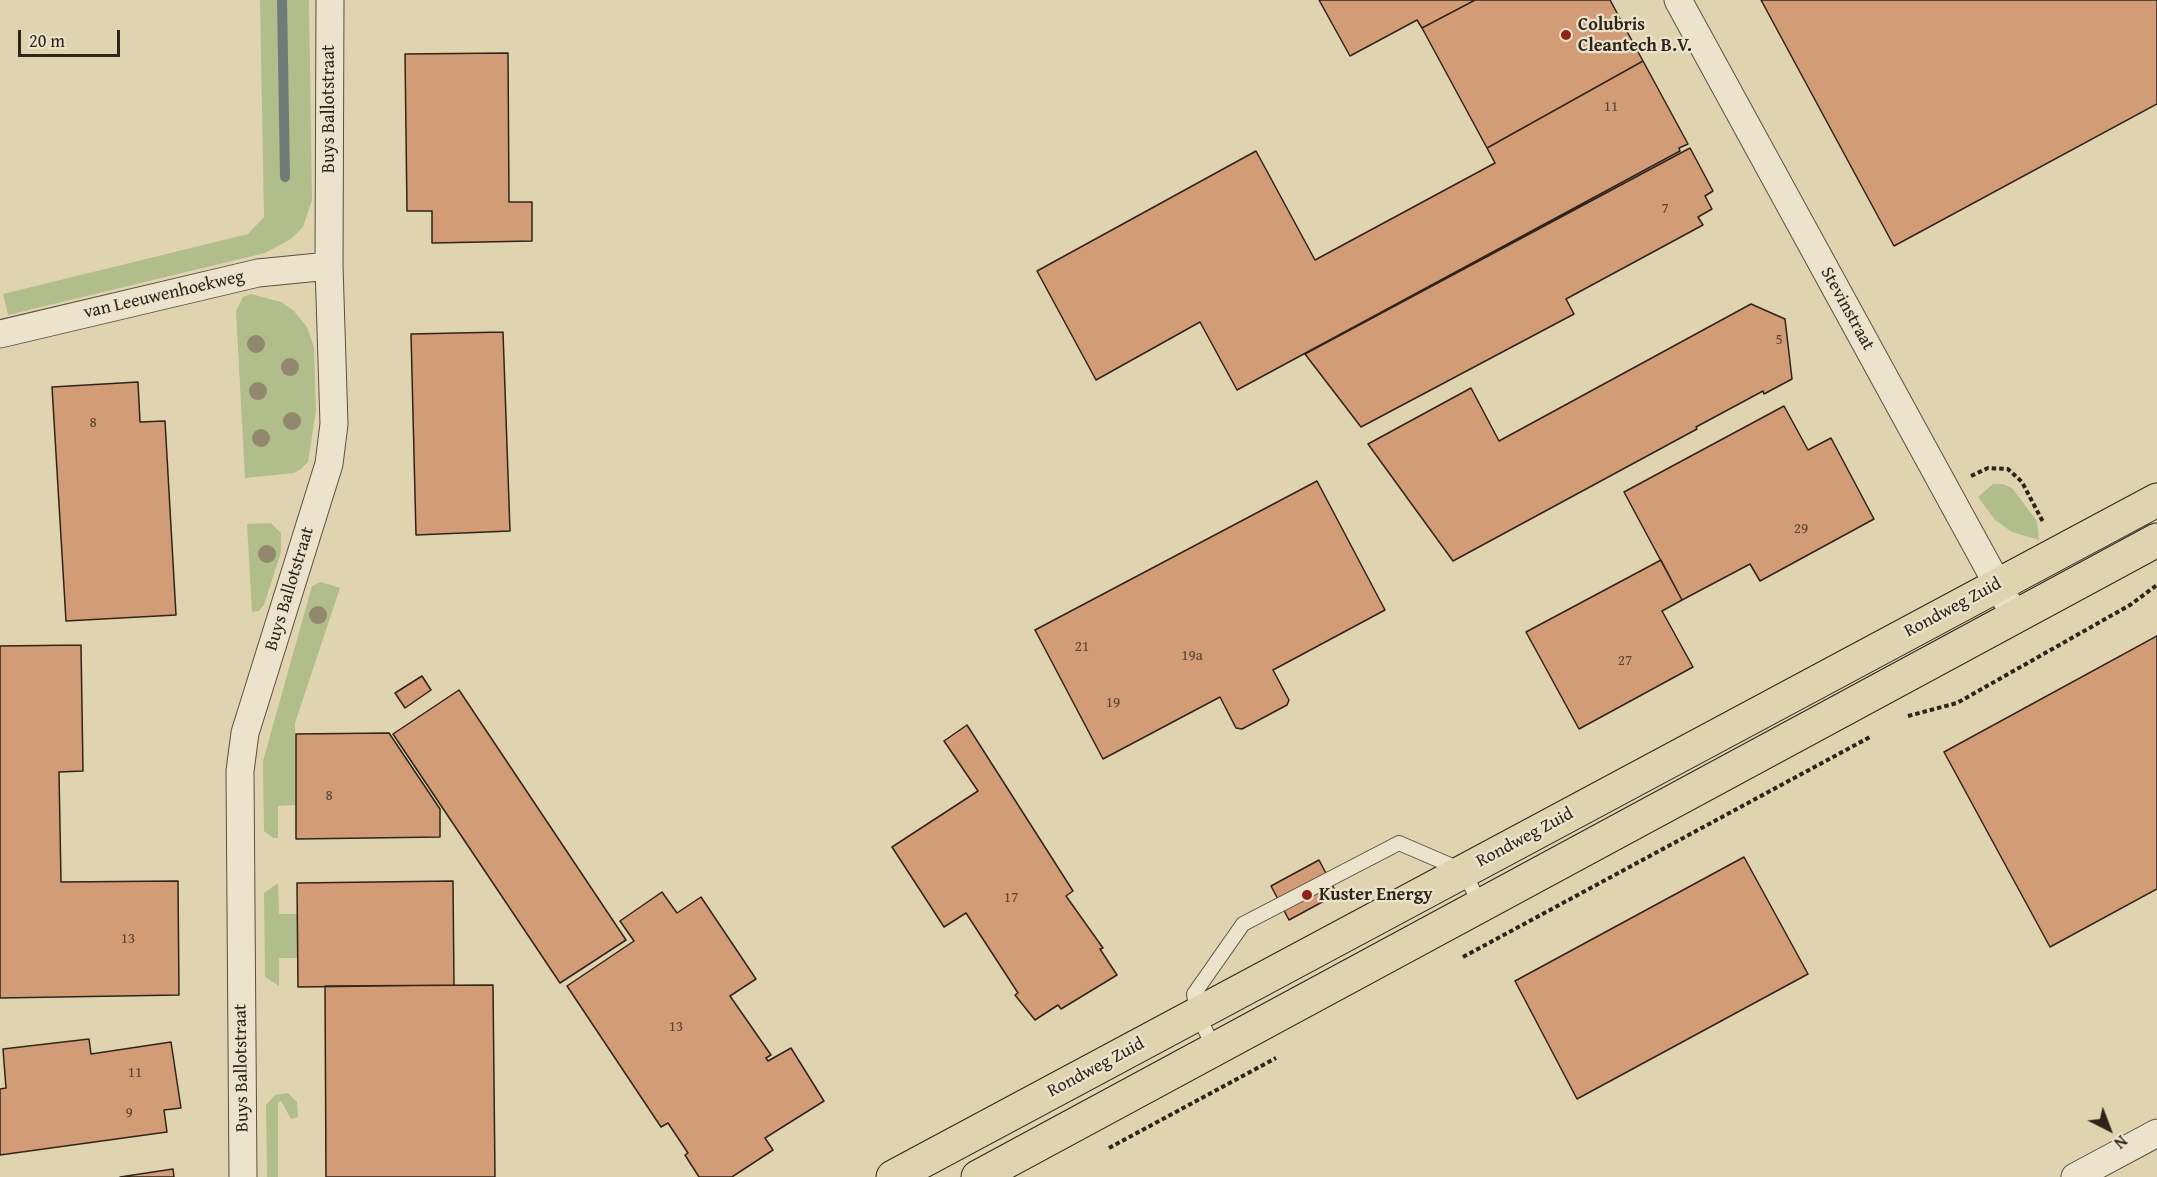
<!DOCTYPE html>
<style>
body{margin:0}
#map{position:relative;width:2157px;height:1177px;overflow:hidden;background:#e0d4b0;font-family:"Gentium Book Plus",serif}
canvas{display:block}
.north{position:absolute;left:2079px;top:1099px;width:60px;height:60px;-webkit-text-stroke:4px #ebe3cc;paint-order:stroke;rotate:138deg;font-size:16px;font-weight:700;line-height:24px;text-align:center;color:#31231a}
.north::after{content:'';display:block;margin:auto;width:21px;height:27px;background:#31231a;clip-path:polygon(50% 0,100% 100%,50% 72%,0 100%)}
.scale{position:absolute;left:18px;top:30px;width:102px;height:27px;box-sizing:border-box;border:3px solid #31231a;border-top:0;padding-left:8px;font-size:18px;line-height:21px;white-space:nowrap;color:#31231a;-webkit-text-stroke:4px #ebe3cc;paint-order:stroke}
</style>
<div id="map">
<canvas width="2157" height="1177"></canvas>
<div class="north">N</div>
<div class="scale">20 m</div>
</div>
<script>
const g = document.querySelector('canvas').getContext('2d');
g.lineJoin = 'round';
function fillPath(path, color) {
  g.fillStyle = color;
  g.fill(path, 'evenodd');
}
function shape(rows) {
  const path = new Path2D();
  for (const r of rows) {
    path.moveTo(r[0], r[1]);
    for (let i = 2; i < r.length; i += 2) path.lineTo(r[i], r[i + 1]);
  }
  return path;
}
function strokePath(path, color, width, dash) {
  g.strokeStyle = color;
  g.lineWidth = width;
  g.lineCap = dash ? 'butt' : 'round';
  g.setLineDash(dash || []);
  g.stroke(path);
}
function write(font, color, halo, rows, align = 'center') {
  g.font = font + ' "Gentium Book Plus",serif';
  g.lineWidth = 4.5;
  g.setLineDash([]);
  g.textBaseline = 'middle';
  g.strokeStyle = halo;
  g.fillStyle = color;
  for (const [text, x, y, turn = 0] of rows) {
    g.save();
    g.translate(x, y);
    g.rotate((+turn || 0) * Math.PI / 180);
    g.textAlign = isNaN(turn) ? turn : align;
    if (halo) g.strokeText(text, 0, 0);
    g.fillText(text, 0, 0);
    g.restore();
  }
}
fillPath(shape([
 [260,0,309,0,312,200,303,227,291,239,265,253,8,315,3,294,248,234,264,217],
 [251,294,281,302,294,311,307,327,314,347,316,411,308,462,301,469,294,473,245,478,236,311,243,297],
 [1993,484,2003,484,2012,488,2037,521,2039,540,2012,532,1995,520,1978,497],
 [271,523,281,533,281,552,264,605,259,611,252,612,247,524],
 [321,582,340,588,295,723,296,805,278,806,278,838,273,838,264,831,263,761,312,586],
 [278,883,279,914,297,914,298,958,279,958,279,986,265,977,264,893],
 [288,1093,297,1102,298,1117,291,1119,281,1101,278,1103,278,1177,267,1177,266,1105,275,1095]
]), '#b2bd8c');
strokePath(shape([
 [282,0,285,177]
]), '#6e7b76', 10);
const building = shape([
 [1319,0,1475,0,1422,28,1417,20,1350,56,1319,0],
 [1475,0,1610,0,1643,61,1487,148,1422,28,1475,0],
 [1761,0,2157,0,2157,104,1894,246,1761,0],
 [508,53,509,202,532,202,532,241,432,243,432,211,407,211,405,54,508,53],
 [1643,61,1688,144,1679,148,1680,151,1237,390,1200,322,1096,380,1037,271,1256,151,1315,260,1495,163,1487,148,1643,61],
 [1690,148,1713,191,1705,196,1712,209,1698,217,1703,225,1566,299,1574,314,1361,427,1305,354,1690,148],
 [1751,304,1785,319,1792,379,1764,394,1763,391,1696,427,1697,429,1453,561,1368,444,1471,388,1499,441,1751,304],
 [503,332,510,531,416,535,411,334,503,332],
 [138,382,140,422,165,421,176,615,66,621,52,387,138,382],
 [1784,406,1808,450,1831,438,1874,519,1760,581,1750,564,1682,600,1624,492,1784,406],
 [1317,481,1385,610,1273,670,1289,700,1287,705,1242,729,1236,728,1220,697,1103,759,1035,630,1317,481],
 [1661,560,1682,600,1662,611,1693,667,1579,729,1526,632,1661,560],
 [2157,636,2157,889,2050,947,1944,752,2157,636],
 [81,645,83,771,59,772,61,882,178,881,179,995,0,998,0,646,81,645],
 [422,676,431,690,405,708,395,693,422,676],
 [459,690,626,940,560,983,393,734,459,690],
 [967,725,1073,891,1066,896,1103,948,1100,949,1117,975,1061,1009,1058,1005,1035,1020,1015,995,1018,993,966,913,944,927,892,847,978,791,944,741,967,725],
 [389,733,440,809,440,837,296,839,296,734,389,733],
 [1744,857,1808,974,1577,1099,1515,981,1744,857],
 [1319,860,1337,894,1289,920,1271,886,1319,860],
 [453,881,454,985,298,987,297,883,453,881],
 [662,892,677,913,701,897,756,979,730,996,771,1055,766,1058,768,1061,791,1048,824,1101,765,1138,773,1150,732,1177,699,1177,685,1155,688,1153,668,1123,661,1127,567,986,634,941,620,921,662,892],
 [493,985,495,1177,326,1177,325,986,493,985],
 [89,1039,91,1054,171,1042,181,1108,164,1110,167,1132,0,1155,0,1089,6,1088,3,1049,89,1039],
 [173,1169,174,1177,120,1177,173,1169]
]);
fillPath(building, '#d29d76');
strokePath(building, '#31231a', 1.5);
const lane = shape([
 [1215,1049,1197,1014,1194,994,1243,924,1399,843,1464,871,1481,907]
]);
const street = shape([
 [1678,0,2016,618],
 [0,334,258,273,329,266],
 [243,1177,240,771,245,733,329,464,334,424,329,266,330,0],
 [2075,1177,2157,1133]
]);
const primary = shape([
 [893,1177,2157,500],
 [978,1177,2157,540]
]);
strokePath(lane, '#5d4f40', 16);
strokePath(street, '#5d4f40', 29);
strokePath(primary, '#31231a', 35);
strokePath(shape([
 [1971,476,1988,468,2008,469,2022,482,2043,522],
 [1908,716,1957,703,2130,605,2157,585],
 [1463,957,1870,737],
 [1109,1148,1276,1058]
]), '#31231a', 4, [4.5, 3]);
strokePath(lane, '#ebe3cc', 14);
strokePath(street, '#ebe3cc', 27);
strokePath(primary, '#e0d4b0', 33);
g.fillStyle = '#91886d';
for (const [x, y] of [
 [256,344],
 [290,367],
 [258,391],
 [292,421],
 [261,438],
 [267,554],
 [318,615]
]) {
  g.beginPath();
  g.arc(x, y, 9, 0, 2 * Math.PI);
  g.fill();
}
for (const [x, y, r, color] of [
 [1566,35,6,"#8f2418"],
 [1307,895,6,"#8f2418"]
]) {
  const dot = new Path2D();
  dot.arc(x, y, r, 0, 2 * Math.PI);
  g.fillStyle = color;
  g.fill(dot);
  strokePath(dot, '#ebe3cc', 2);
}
write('15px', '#594231', null, [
 ["11",1611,107],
 ["7",1665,209],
 ["5",1779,340],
 ["8",93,423],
 ["29",1801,529],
 ["21",1082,647],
 ["19a",1192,656],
 ["27",1625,661],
 ["19",1113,703],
 ["8",329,796],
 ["17",1011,898],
 ["13",128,939],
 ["13",676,1027],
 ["11",135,1073],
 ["9",129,1113]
]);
write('bold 18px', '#31231a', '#ebe3cc', [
 ["Colubris",1578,25],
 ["Cleantech B.V.",1578,46],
 ["Kuster Energy",1319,895]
], 'left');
write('18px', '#31231a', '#ebe3cc', [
 ["Buys Ballotstraat",329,109,-90],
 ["van Leeuwenhoekweg",164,295,-13],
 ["Stevinstraat",1847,309,61],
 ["Buys Ballotstraat",290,589,-73],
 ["Rondweg Zuid",1953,608,-28],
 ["Rondweg Zuid",1525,838,-28],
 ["Buys Ballotstraat",242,1068,-91],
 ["Rondweg Zuid",1096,1068,-28]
]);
</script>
